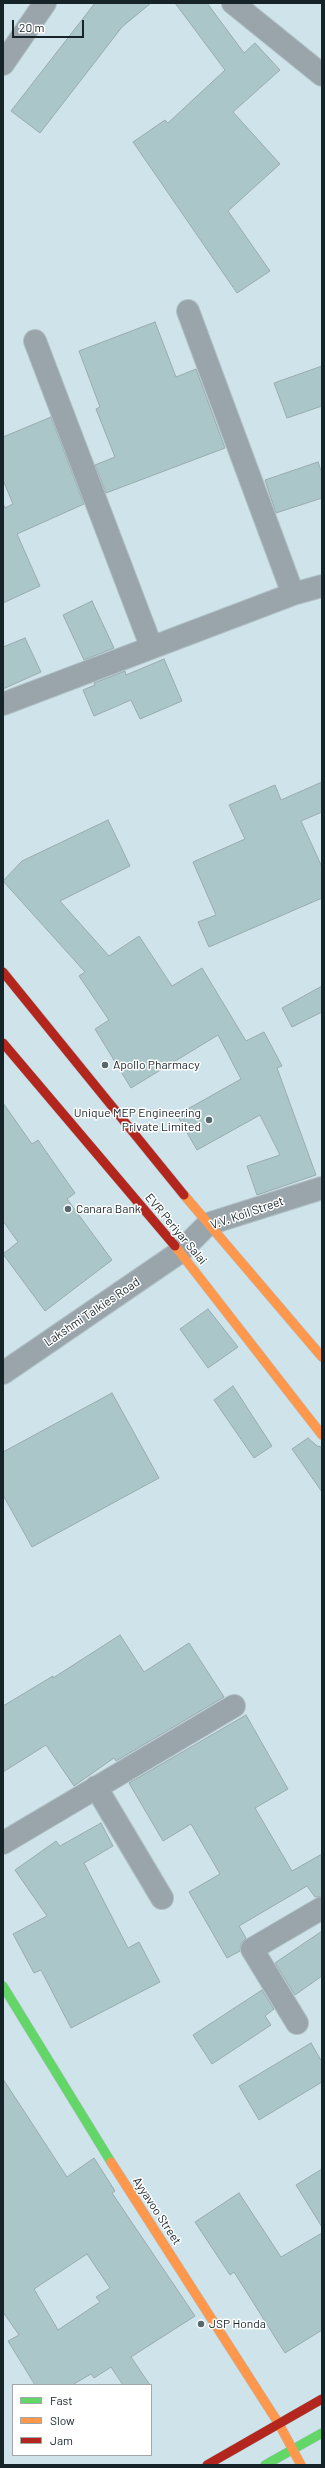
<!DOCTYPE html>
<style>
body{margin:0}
#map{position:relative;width:325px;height:2468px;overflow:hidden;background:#cee3ea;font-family:Barlow,sans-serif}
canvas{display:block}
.frame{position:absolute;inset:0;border:4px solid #162429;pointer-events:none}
.legend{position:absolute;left:12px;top:2384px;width:140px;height:72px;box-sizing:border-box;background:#fff;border:1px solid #a2a7a9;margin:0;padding:5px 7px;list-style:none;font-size:12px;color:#162429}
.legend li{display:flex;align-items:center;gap:8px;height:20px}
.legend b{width:20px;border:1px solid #a2a7a9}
.scale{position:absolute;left:12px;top:20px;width:72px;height:18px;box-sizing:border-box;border:2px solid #162429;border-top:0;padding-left:5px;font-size:12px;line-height:14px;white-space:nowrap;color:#162429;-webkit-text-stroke:3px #fff;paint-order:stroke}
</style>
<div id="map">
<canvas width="325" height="2468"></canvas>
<div class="frame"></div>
<ul class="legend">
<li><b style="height:5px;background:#63d668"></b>Fast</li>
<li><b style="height:5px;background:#ff974d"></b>Slow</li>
<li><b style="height:5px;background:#b3261e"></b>Jam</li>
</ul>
<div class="scale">20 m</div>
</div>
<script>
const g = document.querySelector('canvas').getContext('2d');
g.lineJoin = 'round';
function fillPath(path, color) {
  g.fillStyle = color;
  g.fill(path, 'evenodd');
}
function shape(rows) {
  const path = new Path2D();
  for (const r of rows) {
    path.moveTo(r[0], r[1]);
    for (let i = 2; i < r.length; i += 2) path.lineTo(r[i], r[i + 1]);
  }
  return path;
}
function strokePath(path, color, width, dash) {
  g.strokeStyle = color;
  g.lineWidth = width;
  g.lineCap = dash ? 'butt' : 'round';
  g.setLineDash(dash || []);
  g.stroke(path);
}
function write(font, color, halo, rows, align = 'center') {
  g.font = font + ' Barlow,sans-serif';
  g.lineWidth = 3;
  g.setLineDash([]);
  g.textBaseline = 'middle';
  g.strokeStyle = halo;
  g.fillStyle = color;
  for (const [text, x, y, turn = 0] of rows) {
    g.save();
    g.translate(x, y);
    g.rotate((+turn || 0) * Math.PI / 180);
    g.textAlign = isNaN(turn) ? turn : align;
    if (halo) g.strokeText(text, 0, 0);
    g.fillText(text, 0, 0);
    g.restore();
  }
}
const building = shape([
 [95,3,151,3,122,27,40,133,11,111,95,3],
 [175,3,207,3,244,53,255,43,280,70,233,112,280,164,228,211,270,271,237,293,133,142,165,120,168,123,225,70,175,3],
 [155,322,176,377,196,369,225,448,106,493,95,465,115,457,96,409,100,407,79,351,155,322],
 [322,366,322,406,287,418,274,383,322,366],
 [51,417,84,504,17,534,40,586,3,603,3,503,5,508,13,504,3,480,3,437,51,417],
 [318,462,322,473,322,498,276,513,265,480,318,462],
 [92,601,114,648,84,660,63,615,92,601],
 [25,638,41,672,3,689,3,647,25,638],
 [164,659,182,701,140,719,131,700,94,716,83,690,95,685,94,683,125,671,126,675,164,659],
 [322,782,322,812,301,821,322,867,322,898,209,947,198,922,216,915,193,862,245,839,229,805,275,785,281,800,322,782],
 [108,820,130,866,60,901,109,956,139,936,172,986,202,968,246,1041,264,1032,282,1066,277,1068,316,1175,257,1195,247,1166,280,1155,260,1115,197,1150,177,1115,241,1079,218,1035,131,1088,95,1029,109,1020,79,976,85,972,3,881,22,861,108,820],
 [322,986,322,1012,292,1027,282,1008,322,986],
 [3,1103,32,1144,38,1140,75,1193,67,1199,112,1260,45,1311,3,1254,18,1242,3,1221,3,1103],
 [208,1309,238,1347,208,1368,180,1329,208,1309],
 [233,1386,272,1446,254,1458,214,1400,233,1386],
 [112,1393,159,1478,32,1547,3,1495,3,1452,112,1393],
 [308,1438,317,1446,322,1447,322,1492,292,1449,308,1438],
 [120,1635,144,1672,189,1643,224,1697,116,1761,114,1758,74,1786,46,1745,3,1772,3,1706,53,1676,53,1678,120,1635],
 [246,1715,288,1789,255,1808,292,1871,322,1854,322,1896,315,1897,307,1886,239,1926,246,1938,241,1943,240,1951,227,1958,189,1892,220,1874,191,1824,163,1841,129,1783,246,1715],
 [101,1823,113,1846,84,1863,128,1948,139,1942,160,1982,71,2028,41,1970,34,1973,13,1934,47,1916,15,1870,56,1841,60,1846,101,1823],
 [322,1931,322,1976,295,1995,275,1963,322,1931],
 [262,1990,274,2009,265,2016,271,2025,212,2064,193,2035,262,1990],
 [311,2043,322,2062,322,2082,259,2120,239,2086,311,2043],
 [3,2079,67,2177,94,2158,115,2191,112,2193,195,2316,131,2357,150,2385,123,2385,111,2367,94,2378,91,2374,72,2385,35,2385,8,2341,19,2335,3,2312,3,2079],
 [87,2254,110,2288,96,2297,100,2302,58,2330,34,2289,87,2254],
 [322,2169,322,2227,296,2185,322,2169],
 [239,2193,281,2257,322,2233,322,2330,285,2353,234,2272,230,2275,195,2222,239,2193]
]);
fillPath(building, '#aac6c8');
strokePath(building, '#9aabae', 1);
const street = shape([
 [233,3,322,75],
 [3,64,45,3],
 [188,311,293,594],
 [35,341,151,646],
 [3,704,293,594,322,586],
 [3,1373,180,1252,208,1224,322,1188],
 [96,1787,162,1898],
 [3,1843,234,1706],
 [297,2023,252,1949,322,1908]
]);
const fast = shape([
 [3,1986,111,2162],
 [265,2465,322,2433]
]);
const slow = shape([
 [184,1195,322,1357],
 [175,1246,322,1435],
 [111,2162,279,2424,301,2465]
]);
const jam = shape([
 [3,972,184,1195],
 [3,1043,175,1246],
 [207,2465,322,2399]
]);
strokePath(street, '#afc0c5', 24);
strokePath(fast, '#afc0c5', 10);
strokePath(slow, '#afc0c5', 10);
strokePath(jam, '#afc0c5', 10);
strokePath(street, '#99a4ab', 22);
strokePath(fast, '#63d668', 9);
strokePath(slow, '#ff974d', 9);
strokePath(jam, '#b3261e', 9);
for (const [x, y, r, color] of [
 [105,1065,4,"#56676d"],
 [209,1120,4,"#56676d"],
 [68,1209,4,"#56676d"],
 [201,2324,4,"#56676d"]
]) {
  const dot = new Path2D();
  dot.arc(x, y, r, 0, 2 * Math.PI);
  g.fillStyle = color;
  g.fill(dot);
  strokePath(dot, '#fff', 1.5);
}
write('12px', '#162429', '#fff', [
 ["Apollo Pharmacy",113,1065],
 ["Unique MEP Engineering",201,1113,"right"],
 ["Private Limited",201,1127,"right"],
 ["Canara Bank",76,1209],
 ["JSP Honda",209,2324]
], 'left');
write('12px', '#162429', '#fff', [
 ["V.V. Koil Street",247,1213,-19],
 ["EVR Periyar Salai",176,1229,50],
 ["Lakshmi Talkies Road",92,1312,-34],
 ["Ayyavoo Street",157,2211,57]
]);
</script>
